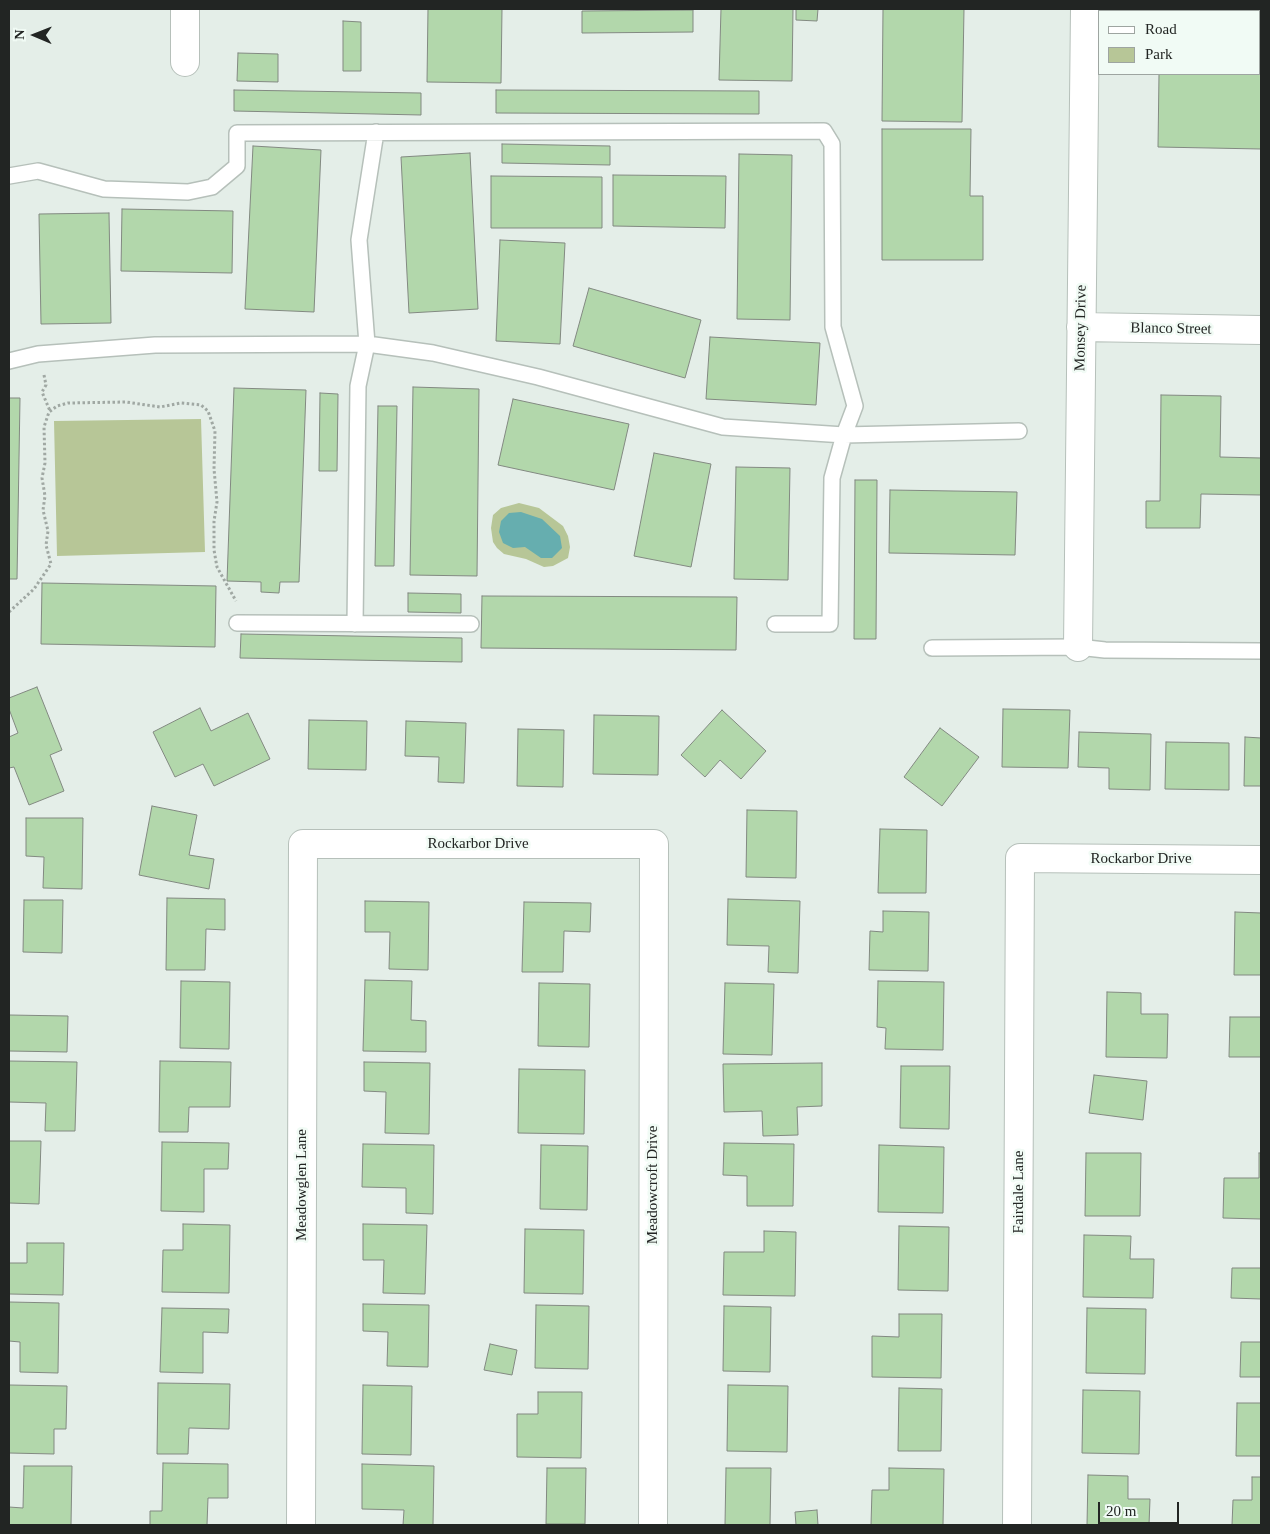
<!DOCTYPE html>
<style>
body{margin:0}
#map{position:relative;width:1270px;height:1534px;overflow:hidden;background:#e4eee8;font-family:"Times New Roman",serif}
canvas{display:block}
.frame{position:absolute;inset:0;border:10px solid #222523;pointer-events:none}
.legend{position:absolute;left:1098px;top:10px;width:162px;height:65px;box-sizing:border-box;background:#f1fbf5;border:1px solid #9ea5a1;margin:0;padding:6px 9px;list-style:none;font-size:15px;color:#222523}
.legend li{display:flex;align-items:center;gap:10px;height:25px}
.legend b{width:25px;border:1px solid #9ea5a1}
.north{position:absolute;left:10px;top:10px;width:50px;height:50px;-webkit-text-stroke:4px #f1fbf5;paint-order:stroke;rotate:271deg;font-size:14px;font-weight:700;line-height:20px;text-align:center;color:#222523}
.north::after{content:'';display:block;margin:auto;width:18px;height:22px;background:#222523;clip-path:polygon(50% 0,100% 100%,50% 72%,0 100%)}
.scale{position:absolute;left:1098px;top:1502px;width:81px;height:22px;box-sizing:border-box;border:2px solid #222523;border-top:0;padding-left:6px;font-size:15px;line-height:18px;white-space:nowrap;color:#222523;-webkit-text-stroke:4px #f1fbf5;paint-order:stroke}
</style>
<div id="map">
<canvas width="1270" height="1534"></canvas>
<div class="frame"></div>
<ul class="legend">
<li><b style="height:6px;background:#fff"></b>Road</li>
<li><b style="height:14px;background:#b7c697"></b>Park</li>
</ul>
<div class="north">N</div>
<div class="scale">20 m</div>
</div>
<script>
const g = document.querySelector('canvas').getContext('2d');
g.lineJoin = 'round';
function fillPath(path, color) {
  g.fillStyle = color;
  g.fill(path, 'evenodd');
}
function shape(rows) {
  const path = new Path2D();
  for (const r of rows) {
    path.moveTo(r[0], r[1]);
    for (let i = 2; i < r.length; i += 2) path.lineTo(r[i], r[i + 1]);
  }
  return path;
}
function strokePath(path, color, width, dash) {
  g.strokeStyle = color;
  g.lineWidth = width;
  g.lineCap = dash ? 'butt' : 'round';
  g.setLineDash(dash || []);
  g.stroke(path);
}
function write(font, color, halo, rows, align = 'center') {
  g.font = font + ' "Times New Roman",serif';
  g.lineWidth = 5;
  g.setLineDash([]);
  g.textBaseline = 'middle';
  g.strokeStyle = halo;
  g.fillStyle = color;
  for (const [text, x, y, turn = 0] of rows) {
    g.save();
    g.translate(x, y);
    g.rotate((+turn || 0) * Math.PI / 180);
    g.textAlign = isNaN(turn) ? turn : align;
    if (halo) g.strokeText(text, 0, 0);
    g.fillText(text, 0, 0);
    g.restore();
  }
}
fillPath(shape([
 [201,419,205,552,57,556,54,421],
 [519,503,539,508,563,526,568,536,570,547,568,558,553,566,544,567,526,559,504,554,497,548,493,542,491,528,493,515,501,508]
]), '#b7c697');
fillPath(shape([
 [521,512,542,519,560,536,562,548,552,558,541,558,525,547,513,548,503,543,499,532,501,521,509,513]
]), '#66aeaf');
const building = shape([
 [428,9,502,9,501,83,427,82,428,9],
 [721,9,793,9,792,81,719,80,721,9],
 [796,9,818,9,817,21,796,20,796,9],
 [883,9,964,9,962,122,882,121,883,9],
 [693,10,693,32,582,33,582,11,693,10],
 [343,21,361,22,361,71,343,71,343,21],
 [1259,27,1261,27,1261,149,1158,147,1159,74,1259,74,1259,27],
 [238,53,278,54,278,82,237,81,238,53],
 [234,90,421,93,421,115,234,111,234,90],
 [496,90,759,91,759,114,496,113,496,90],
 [882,129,971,129,970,196,983,196,983,260,882,260,882,129],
 [502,144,610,146,610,165,502,163,502,144],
 [253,146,321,150,314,312,245,309,253,146],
 [470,153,478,309,409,313,401,157,470,153],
 [739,154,792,155,790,320,737,319,739,154],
 [613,175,726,176,725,228,613,226,613,175],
 [491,176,602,177,602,228,491,228,491,176],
 [122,209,233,211,232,273,121,271,122,209],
 [109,213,111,323,41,324,39,214,109,213],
 [500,240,565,243,560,344,496,341,500,240],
 [589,288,701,320,685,378,573,346,589,288],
 [710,337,820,343,816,405,706,399,710,337],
 [413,387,479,389,477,576,410,575,413,387],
 [234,388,306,390,299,582,280,582,279,593,261,592,261,582,227,581,234,388],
 [320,393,338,394,337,471,319,471,320,393],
 [1161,395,1221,396,1220,457,1261,458,1261,495,1201,494,1200,528,1146,528,1146,501,1160,501,1161,395],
 [9,398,20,398,17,579,9,579,9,398],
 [513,399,629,424,614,490,498,465,513,399],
 [378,406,397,406,394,566,375,566,378,406],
 [654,453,711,464,691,567,634,556,654,453],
 [736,467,790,468,788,580,734,579,736,467],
 [855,480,877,480,876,639,854,639,855,480],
 [890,490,1017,492,1015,555,889,553,890,490],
 [42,583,216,586,215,647,41,644,42,583],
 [408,593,461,594,461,613,408,612,408,593],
 [482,596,737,597,736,650,481,648,482,596],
 [241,634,462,638,462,662,240,658,241,634],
 [37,687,62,750,50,755,64,791,29,805,14,767,9,768,9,737,18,733,9,709,9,698,37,687],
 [200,708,211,731,248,713,270,759,214,786,203,764,175,777,153,732,200,708],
 [1003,709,1070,710,1068,768,1002,767,1003,709],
 [722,710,766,751,741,779,720,760,705,777,681,755,722,710],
 [594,715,659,716,658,775,593,774,594,715],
 [309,720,367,721,366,770,308,769,309,720],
 [406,721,466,723,464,783,438,782,439,757,405,756,406,721],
 [940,728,979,757,942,806,904,777,940,728],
 [518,729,564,730,563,787,517,786,518,729],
 [1079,732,1151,734,1150,790,1109,789,1109,768,1078,767,1079,732],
 [1245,737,1261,738,1261,786,1244,786,1245,737],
 [1166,742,1229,743,1229,790,1165,789,1166,742],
 [152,806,197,815,189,855,214,859,209,889,139,875,152,806],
 [747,810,797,811,796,878,746,877,747,810],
 [26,818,83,818,82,889,43,888,44,857,26,856,26,818],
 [880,829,927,830,926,893,878,893,880,829],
 [167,898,225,899,225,930,206,929,205,970,166,970,167,898],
 [728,899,800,901,798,973,768,972,769,946,727,945,728,899],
 [24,900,63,900,62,953,23,952,24,900],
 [365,901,429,902,428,970,389,969,390,932,365,932,365,901],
 [524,902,591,903,590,932,564,931,563,972,522,972,524,902],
 [883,911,929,912,928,971,869,970,870,931,883,932,883,911],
 [1235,912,1261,913,1261,975,1234,975,1235,912],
 [365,980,412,981,411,1020,426,1021,426,1052,363,1051,365,980],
 [181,981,230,982,229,1049,180,1048,181,981],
 [878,981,944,982,943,1050,885,1049,886,1028,877,1027,878,981],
 [539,983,590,984,589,1047,538,1046,539,983],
 [725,983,774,984,772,1055,723,1054,725,983],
 [1107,992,1141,993,1141,1014,1168,1014,1167,1058,1106,1057,1107,992],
 [9,1015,68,1016,67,1052,9,1051,9,1015],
 [1230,1017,1261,1017,1261,1057,1229,1057,1230,1017],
 [9,1061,77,1062,75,1131,45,1131,46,1103,9,1102,9,1061],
 [160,1061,231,1062,230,1107,189,1107,188,1132,159,1132,160,1061],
 [364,1062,430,1063,429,1134,385,1133,386,1092,364,1091,364,1062],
 [822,1063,822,1106,797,1107,798,1135,763,1136,762,1111,724,1112,723,1064,822,1063],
 [901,1066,950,1066,949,1129,900,1128,901,1066],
 [519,1069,585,1070,584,1134,518,1133,519,1069],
 [1094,1075,1147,1081,1143,1120,1089,1113,1094,1075],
 [9,1141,41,1141,39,1204,9,1203,9,1141],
 [162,1142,229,1143,228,1169,204,1169,204,1212,161,1211,162,1142],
 [724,1143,794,1144,793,1206,747,1206,747,1176,723,1175,724,1143],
 [363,1144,434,1145,433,1214,406,1213,406,1188,362,1187,363,1144],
 [541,1145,588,1146,587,1210,540,1209,541,1145],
 [879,1145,944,1147,943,1213,878,1212,879,1145],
 [1086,1153,1141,1153,1140,1216,1085,1216,1086,1153],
 [1259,1153,1261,1153,1261,1219,1223,1218,1224,1178,1259,1178,1259,1153],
 [183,1224,230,1225,229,1293,162,1292,163,1250,183,1250,183,1224],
 [363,1224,427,1225,425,1294,383,1293,384,1260,363,1260,363,1224],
 [899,1226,949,1227,948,1291,898,1290,899,1226],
 [525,1229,584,1230,583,1294,524,1293,525,1229],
 [764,1231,796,1232,795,1296,723,1295,724,1252,764,1252,764,1231],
 [1084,1235,1131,1236,1130,1259,1154,1259,1153,1298,1083,1297,1084,1235],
 [27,1243,64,1243,63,1295,9,1294,9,1263,27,1263,27,1243],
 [1261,1264,1261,1299,1231,1298,1232,1268,1261,1268,1261,1264],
 [9,1302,59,1303,58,1373,20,1372,20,1342,9,1341,9,1302],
 [363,1304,429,1305,428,1367,387,1366,388,1332,363,1331,363,1304],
 [536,1305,589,1306,588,1369,535,1368,536,1305],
 [724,1306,771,1307,770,1372,723,1371,724,1306],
 [162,1308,229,1309,228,1333,203,1332,203,1373,160,1372,162,1308],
 [1087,1308,1146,1309,1145,1374,1086,1373,1087,1308],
 [899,1314,942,1314,941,1378,872,1377,872,1336,899,1337,899,1314],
 [1261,1316,1261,1377,1240,1377,1241,1342,1261,1342,1261,1316],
 [490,1344,517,1350,512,1375,484,1370,490,1344],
 [158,1383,230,1384,229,1429,189,1428,188,1454,157,1454,158,1383],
 [9,1385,67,1386,66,1429,54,1429,54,1454,9,1453,9,1385],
 [363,1385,412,1386,411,1455,362,1454,363,1385],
 [728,1385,788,1386,787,1452,727,1451,728,1385],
 [899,1388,942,1389,941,1451,898,1451,899,1388],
 [1083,1390,1140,1391,1139,1454,1082,1453,1083,1390],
 [538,1392,582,1392,581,1458,517,1457,517,1414,538,1414,538,1392],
 [1237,1403,1261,1403,1261,1456,1236,1456,1237,1403],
 [163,1463,228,1464,228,1498,208,1498,207,1525,150,1525,150,1511,162,1511,163,1463],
 [362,1464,434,1466,433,1525,403,1525,404,1510,362,1509,362,1464],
 [24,1466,72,1466,71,1525,9,1525,9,1507,23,1508,24,1466],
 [547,1468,586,1468,585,1524,546,1524,547,1468],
 [726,1468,771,1468,770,1525,725,1525,726,1468],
 [889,1468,944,1469,943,1525,871,1525,872,1490,889,1490,889,1468],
 [1088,1475,1128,1476,1128,1499,1150,1499,1149,1525,1087,1525,1088,1475],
 [1252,1477,1261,1477,1261,1525,1232,1525,1233,1500,1252,1500,1252,1477],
 [817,1510,818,1525,796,1525,795,1512,817,1510]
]);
fillPath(building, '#b2d7ab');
strokePath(building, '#828981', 1);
const service = shape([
 [9,176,38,171,104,189,188,192,212,187,237,166,237,133,824,131,832,144,833,327,855,406,844,435,832,478,830,624,775,624],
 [9,361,38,354,155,345,367,344,433,353,538,377,723,427,844,435,1019,431],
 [237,623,471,624],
 [355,624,358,386,367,344,359,240,376,132],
 [932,648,1078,647,1105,650,1261,651]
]);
const minor = shape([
 [185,62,185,9],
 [1081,327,1261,330],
 [1078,647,1085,9],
 [301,1525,303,844,654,844,653,1525],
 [1017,1525,1020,858,1261,860]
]);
strokePath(service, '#b6c0ba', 18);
strokePath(minor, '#b6c0ba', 30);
strokePath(shape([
 [44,375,46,385,42,392,50,411],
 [9,612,34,589,51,564,46,545,48,531,43,510,45,496,42,478,45,463,44,427,49,412,57,406,68,403,126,402,160,407,181,403,201,405,208,411,215,431,214,469,217,502,214,521,214,550,217,567,236,601]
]), '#a0a8a3', 3, [2.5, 2.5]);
strokePath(service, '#fff', 15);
strokePath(minor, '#fff', 28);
write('15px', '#222523', '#f1fbf5', [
 ["Monsey Drive",1081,328,-89],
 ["Blanco Street",1171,329,1],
 ["Rockarbor Drive",478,844],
 ["Rockarbor Drive",1141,859],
 ["Meadowglen Lane",302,1185,-90],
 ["Meadowcroft Drive",653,1185,-90],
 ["Fairdale Lane",1019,1192,-90]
]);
</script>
